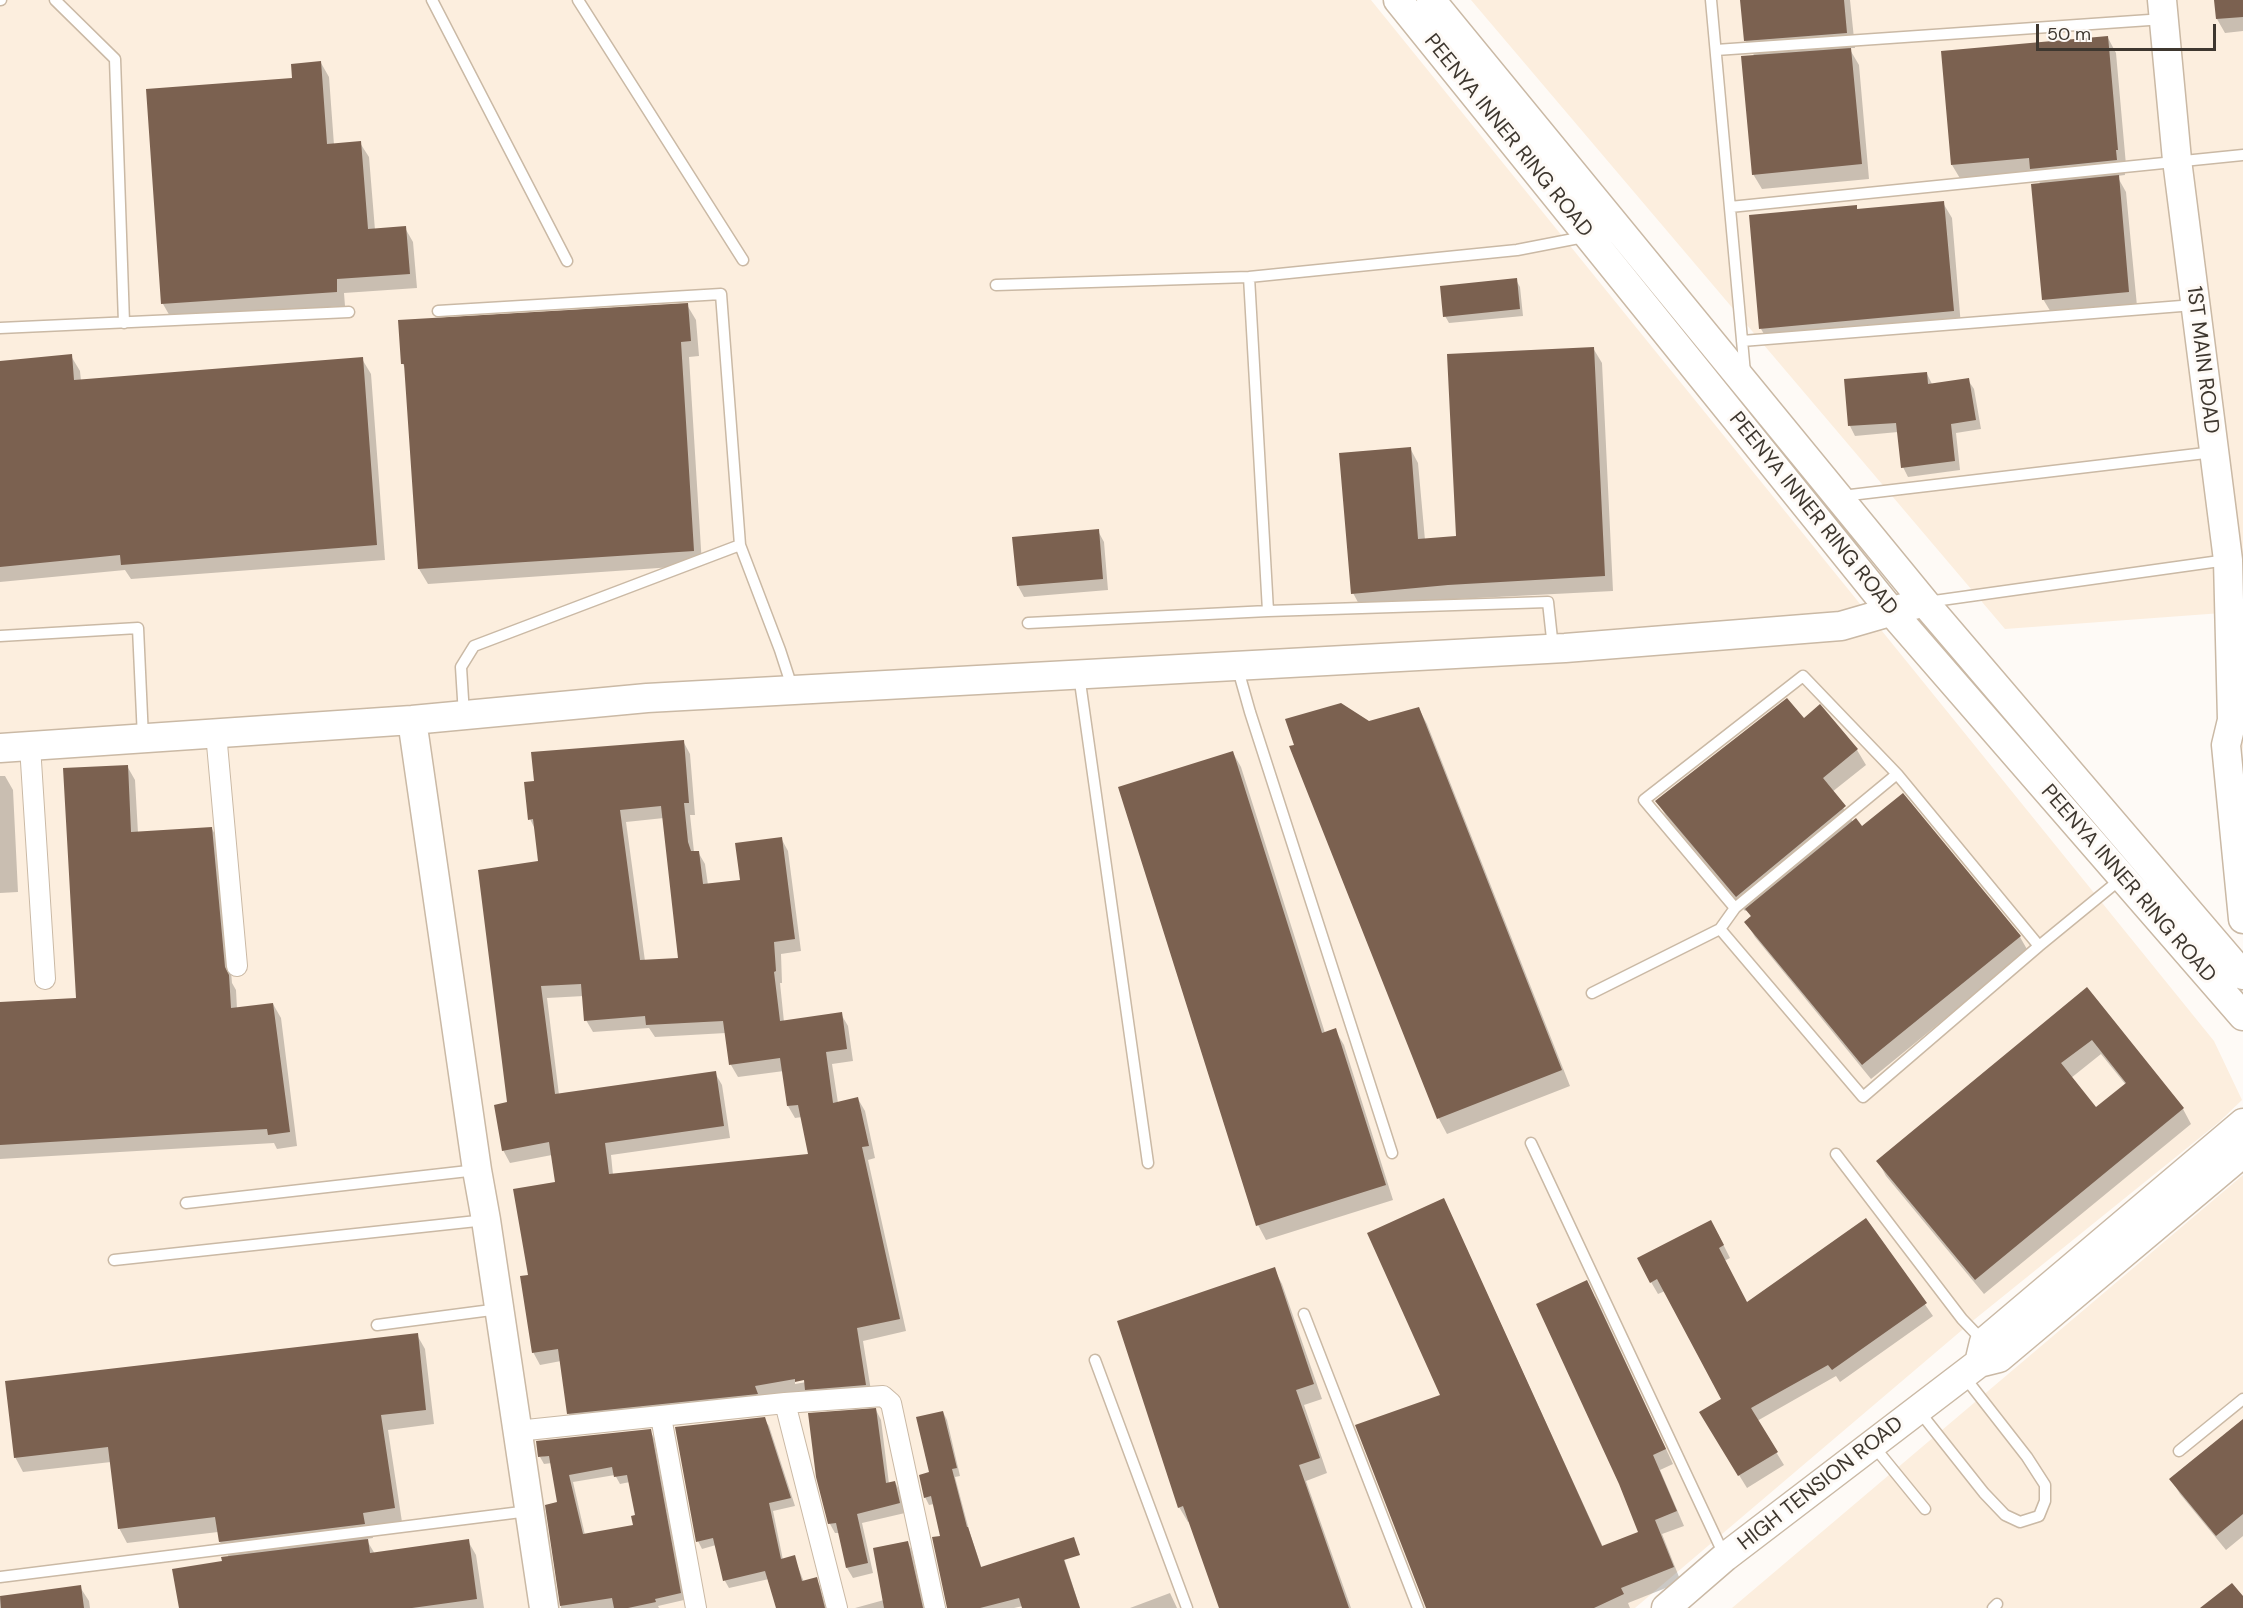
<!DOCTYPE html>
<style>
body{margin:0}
#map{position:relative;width:2243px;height:1608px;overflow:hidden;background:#fefaf6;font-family:"DM Sans",sans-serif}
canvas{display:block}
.scale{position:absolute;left:2036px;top:24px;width:180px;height:27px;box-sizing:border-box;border:3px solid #3e372f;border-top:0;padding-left:8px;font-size:18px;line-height:21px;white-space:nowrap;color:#3e372f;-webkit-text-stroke:4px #fefaf6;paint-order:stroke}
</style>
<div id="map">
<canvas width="2243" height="1608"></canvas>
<div class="scale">50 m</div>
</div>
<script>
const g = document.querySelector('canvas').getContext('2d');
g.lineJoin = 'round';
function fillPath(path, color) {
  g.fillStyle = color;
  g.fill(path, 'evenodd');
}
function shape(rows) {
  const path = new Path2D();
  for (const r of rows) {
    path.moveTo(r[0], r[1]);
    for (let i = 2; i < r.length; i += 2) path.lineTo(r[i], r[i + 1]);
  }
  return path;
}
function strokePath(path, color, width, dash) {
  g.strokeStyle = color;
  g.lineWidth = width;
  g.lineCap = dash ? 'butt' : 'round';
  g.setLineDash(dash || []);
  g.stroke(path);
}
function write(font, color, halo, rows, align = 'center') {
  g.font = font + ' "DM Sans",sans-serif';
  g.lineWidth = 6;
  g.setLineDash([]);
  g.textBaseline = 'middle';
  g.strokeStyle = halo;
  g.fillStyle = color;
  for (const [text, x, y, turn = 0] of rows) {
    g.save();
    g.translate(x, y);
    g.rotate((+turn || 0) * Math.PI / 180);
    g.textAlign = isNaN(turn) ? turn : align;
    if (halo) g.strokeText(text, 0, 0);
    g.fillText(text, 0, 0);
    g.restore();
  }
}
fillPath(shape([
 [0,0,1371,0,2214,1041,2242,1100,2218,1123,1975,1319,1635,1608,0,1608],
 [1471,0,2243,0,2243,753,2222,613,2005,629],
 [2243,1175,2243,1608,1732,1608]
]), '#fceede');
fillPath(shape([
 [1742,0,1850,0,1855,48,1849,48,1859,65,1869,179,1762,189,1753,174,1755,57,1745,40],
 [2216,0,2243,0,2243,31,2225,33,2217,19],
 [2108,38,2116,53,2126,165,2124,165,2125,175,2117,176,2126,192,2137,306,2052,314,2043,299,2041,185,2034,173,1961,180,1952,165],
 [321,63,329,77,334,145,360,143,369,157,375,230,405,228,413,242,417,288,344,293,345,306,171,318,163,304,148,90,293,79],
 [1943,203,1952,218,1961,326,1770,344,1761,329,1856,207,1858,210],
 [1516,280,1520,287,1523,316,1449,323,1445,316],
 [687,305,696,320,699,356,689,357,702,565,428,584,419,569,406,370,403,364],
 [1593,348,1602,363,1613,591,1457,599,1361,608,1353,593,1410,448,1418,463,1425,540,1458,538],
 [71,356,80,371,81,381,362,359,371,374,385,560,131,579,125,570,0,582,0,363],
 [1927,374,1932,384,1968,380,1974,389,1981,429,1956,433,1960,470,1908,477,1903,467,1898,432,1855,436,1850,426,1846,380],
 [1098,531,1104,542,1108,590,1024,597,1018,586],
 [1419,709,1427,724,1570,1086,1447,1134,1439,1119,1291,747],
 [1803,720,1857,750,1866,765,1832,792,1853,822,2020,937,2028,951,1871,1079,1755,937,1746,922,1752,918,1747,910,1745,911,1666,816,1657,801],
 [683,741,690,754,695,815,690,815,694,852,698,852,705,864,708,885,742,881,781,838,788,851,801,951,781,954,782,983,780,983,784,1022,841,1014,848,1026,853,1061,832,1064,838,1103,858,1099,865,1111,875,1158,868,1160,906,1331,863,1341,872,1397,804,1394,802,1391,576,1425,568,1413,561,1361,540,1365,533,1352,529,1276,556,1183,552,1155,510,1163,503,1150,540,862,535,829,530,819],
 [664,818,679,959,645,961,626,822],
 [584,996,586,1020,593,1032,649,1028,655,1037,726,1033,731,1065,738,1077,784,1071,788,1106,795,1118,802,1117,810,1155,613,1175,611,1155,730,1138,722,1085,715,1073,559,1095,547,998],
 [811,1378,812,1381,795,1384,795,1381],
 [1233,753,1241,767,1325,1033,1335,1030,1344,1045,1393,1200,1266,1240,1258,1225],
 [127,766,135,780,138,833,212,829,220,843,232,983,236,990,237,1009,273,1004,281,1018,297,1146,277,1149,274,1143,0,1159,0,1004,77,999],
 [0,776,5,776,13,790,18,892,0,893],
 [2086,989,2183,1109,2191,1124,1984,1294,1886,1176,1878,1161],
 [2101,1054,2126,1085,2096,1109,2071,1078],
 [1444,1200,1603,1547,1640,1533,1595,1296,1673,1464,1660,1470,1684,1526,1662,1534,1681,1582,1628,1603,1630,1608,1427,1608,1442,1396],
 [1866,1220,1933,1316,1840,1382,1836,1376,1757,1421,1784,1465,1747,1488,1708,1425,1723,1400,1665,1291,1658,1294,1651,1282,1718,1234,1730,1258,1724,1261,1747,1303],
 [1274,1269,1282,1284,1322,1399,1304,1405,1327,1473,1306,1481,1351,1608,1221,1608,1190,1521,1188,1522,1179,1507],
 [417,1335,425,1349,434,1424,388,1430,402,1522,371,1527,373,1538,366,1539,375,1554,468,1541,476,1555,484,1608,181,1608,229,1557,220,1542,218,1532,127,1543,119,1528,111,1462,23,1472,15,1457],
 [876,1410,881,1420,889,1484,895,1482,900,1492,905,1513,862,1523,873,1573,853,1578,847,1568,839,1533,835,1533,830,1524,818,1477],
 [943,1412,947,1420,960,1476,955,1477,969,1530,982,1569,1062,1552,1080,1608,1023,1608,1023,1606,1014,1608,948,1608,942,1537,934,1504,929,1505,925,1497],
 [764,1419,769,1426,795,1506,773,1511,783,1560,794,1557,804,1582,816,1579,820,1586,826,1608,777,1608,769,1579,729,1588,725,1581,716,1545,702,1549,698,1541],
 [2243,1421,2243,1536,2226,1550,2180,1494,2171,1479],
 [650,1431,654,1438,684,1600,658,1606,659,1608,561,1608,559,1503,552,1463,544,1464,540,1457],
 [615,1475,620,1484,630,1482,637,1516,635,1527,585,1535,573,1482],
 [908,1543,912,1551,924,1608,855,1608,884,1600],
 [80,1587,89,1601,90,1608,0,1608,0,1598],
 [1170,1593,1177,1608,1130,1608]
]), '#0003');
fillPath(shape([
 [1740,0,1844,0,1847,33,1744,41],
 [2214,0,2243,0,2243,17,2216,19],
 [2108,36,2118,150,2116,150,2117,160,2030,169,2029,158,1951,165,1941,51],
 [1851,48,1862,164,1752,175,1741,56],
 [321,61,327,144,361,141,368,229,406,226,410,274,337,279,337,292,161,304,146,89,292,78,291,64],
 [2119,175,2129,292,2042,300,2031,184],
 [1944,201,1954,311,1759,329,1749,215,1857,205,1857,209],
 [1517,278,1520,309,1443,317,1440,286],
 [688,303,691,341,681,342,694,551,418,569,404,364,401,364,398,320],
 [1594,347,1605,576,1448,585,1351,594,1339,453,1411,447,1418,539,1456,536,1447,354],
 [72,354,74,380,363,357,377,545,121,565,120,555,0,567,0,361],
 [1927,372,1928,384,1969,378,1976,420,1951,424,1955,461,1901,468,1896,423,1848,426,1844,379],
 [1099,529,1103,579,1017,586,1012,537],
 [1787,698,1804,718,1820,704,1858,749,1823,778,1846,806,1736,897,1655,801],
 [1341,703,1369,721,1419,707,1562,1070,1437,1119,1289,746,1294,745,1285,719],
 [684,740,689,803,684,803,688,842,691,851,699,851,703,884,740,880,735,843,782,837,795,939,774,942,776,971,774,972,780,1021,842,1012,847,1049,826,1052,833,1103,858,1097,869,1146,862,1147,900,1319,857,1328,866,1385,805,1390,804,1380,795,1382,795,1379,755,1386,758,1394,567,1414,558,1349,532,1353,520,1276,528,1275,513,1189,555,1182,549,1142,502,1151,494,1105,507,1102,478,870,538,861,533,819,528,820,524,782,534,781,531,752],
 [661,806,678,958,640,960,620,810],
 [581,984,584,1021,645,1016,646,1025,723,1021,729,1065,780,1058,787,1106,798,1105,808,1154,609,1174,605,1143,724,1126,716,1071,555,1094,541,986],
 [1233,751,1322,1033,1336,1028,1386,1185,1256,1226,1118,787],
 [128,765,131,832,212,827,225,967,229,975,231,1008,273,1003,290,1132,268,1135,267,1129,0,1145,0,1002,76,998,63,768],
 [1903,793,2021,936,1862,1065,1744,922,1751,916,1745,909,1856,818,1862,826],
 [2087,987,2184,1108,1975,1280,1876,1161],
 [2092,1040,2126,1083,2096,1107,2061,1063],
 [1444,1198,1602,1546,1638,1532,1619,1484,1536,1304,1587,1280,1666,1449,1653,1455,1677,1511,1655,1520,1674,1567,1621,1588,1624,1594,1594,1608,1426,1608,1355,1425,1440,1395,1367,1233],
 [1866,1218,1927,1303,1832,1370,1828,1365,1751,1408,1778,1452,1738,1476,1699,1412,1721,1399,1657,1279,1650,1283,1637,1258,1711,1220,1724,1245,1719,1248,1747,1302],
 [1275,1267,1314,1384,1296,1390,1320,1458,1299,1465,1349,1608,1219,1608,1183,1506,1178,1508,1117,1321],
 [418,1333,426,1410,381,1415,395,1508,363,1513,365,1524,219,1542,215,1517,118,1529,108,1447,14,1458,5,1381],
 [876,1408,886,1483,895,1481,900,1503,857,1514,868,1563,846,1568,836,1523,828,1524,816,1477,808,1413],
 [943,1411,957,1468,952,1469,967,1527,968,1527,981,1567,1074,1537,1080,1555,1064,1560,1080,1608,1022,1608,1019,1598,980,1608,947,1608,932,1537,940,1536,931,1496,924,1498,919,1475,929,1472,916,1417],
 [765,1417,791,1498,769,1503,781,1559,795,1555,802,1581,817,1577,825,1608,776,1608,765,1571,723,1581,713,1538,696,1542,675,1427],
 [2243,1419,2243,1514,2216,1536,2169,1479],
 [651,1429,681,1593,655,1599,656,1602,628,1608,614,1608,612,1598,560,1606,545,1505,557,1502,549,1456,538,1457,536,1441],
 [612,1467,614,1477,627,1475,635,1515,631,1516,633,1525,583,1534,569,1475],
 [368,1539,370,1553,469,1539,477,1599,412,1608,179,1608,172,1569,222,1561,221,1557],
 [908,1541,923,1608,884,1608,873,1548],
 [2232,1583,2243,1596,2243,1608,2200,1608],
 [81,1585,84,1608,1,1608,0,1596]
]), '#7b6150');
const lane = shape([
 [0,0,1,0],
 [55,0,115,59,124,323],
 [432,0,567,261],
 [578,0,743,260],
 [1711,0,1745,373],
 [1716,50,2164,19],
 [1730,207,2243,155],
 [996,285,1249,277,1517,250,1584,237],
 [438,311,721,294,740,545,780,650,793,690],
 [0,328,349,312],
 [1742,341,2194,305],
 [1842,496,2214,452],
 [1927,602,2227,560],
 [1268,611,1548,602,1553,648],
 [1028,623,1268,611,1249,277],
 [0,636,138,628,143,738],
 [1237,666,1250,712,1392,1153],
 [1079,675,1148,1163],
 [464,715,461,667,474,646,740,545],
 [1735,908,1897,774],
 [2039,946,2122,878],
 [1592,993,1720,929,1863,1097,2039,946,1897,774,1803,676,1644,800,1735,908,1720,929],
 [1531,1143,1725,1557],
 [1836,1154,1962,1319,1984,1342],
 [186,1203,477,1170],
 [114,1260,486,1220],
 [1304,1314,1418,1608],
 [377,1325,499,1309],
 [1095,1360,1187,1608],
 [1919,1411,1984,1493,2005,1515,2020,1522,2039,1516,2045,1501,2045,1485,2027,1457,1963,1375],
 [1872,1444,1925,1509],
 [2179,1451,2243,1399],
 [0,1577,529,1511],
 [1993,1608,1997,1604]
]);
const street = shape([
 [216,733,237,966],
 [30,746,45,979],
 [785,1403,883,1396,891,1403,935,1608],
 [661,1417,696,1608],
 [517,1431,785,1403,837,1608]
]);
const secondary = shape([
 [1398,0,1891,611,2243,1016],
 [1431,0,1931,610,2243,975],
 [2162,0,2177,160,2228,560,2232,720,2226,745,2243,919],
 [412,720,477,1170,486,1220,544,1608],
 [0,748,412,720,647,698,1565,648,1841,626,1924,602],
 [1979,1363,1984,1342,2243,1123],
 [1666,1608,1725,1557,1979,1363,1999,1358,2243,1153]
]);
strokePath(lane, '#cab9a5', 13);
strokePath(street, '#cab9a5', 22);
strokePath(secondary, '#cab9a5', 31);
strokePath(lane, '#fff', 10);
strokePath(street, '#fff', 20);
strokePath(secondary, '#fff', 28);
write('21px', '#3e372f', '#fefaf6', [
 ["PEENYA INNER RING ROAD",1508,136,51],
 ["1ST MAIN ROAD",2202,360,83],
 ["PEENYA INNER RING ROAD",1813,514,51],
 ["PEENYA INNER RING ROAD",2128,884,49],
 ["HIGH TENSION ROAD",1821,1484,-38]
]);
</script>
